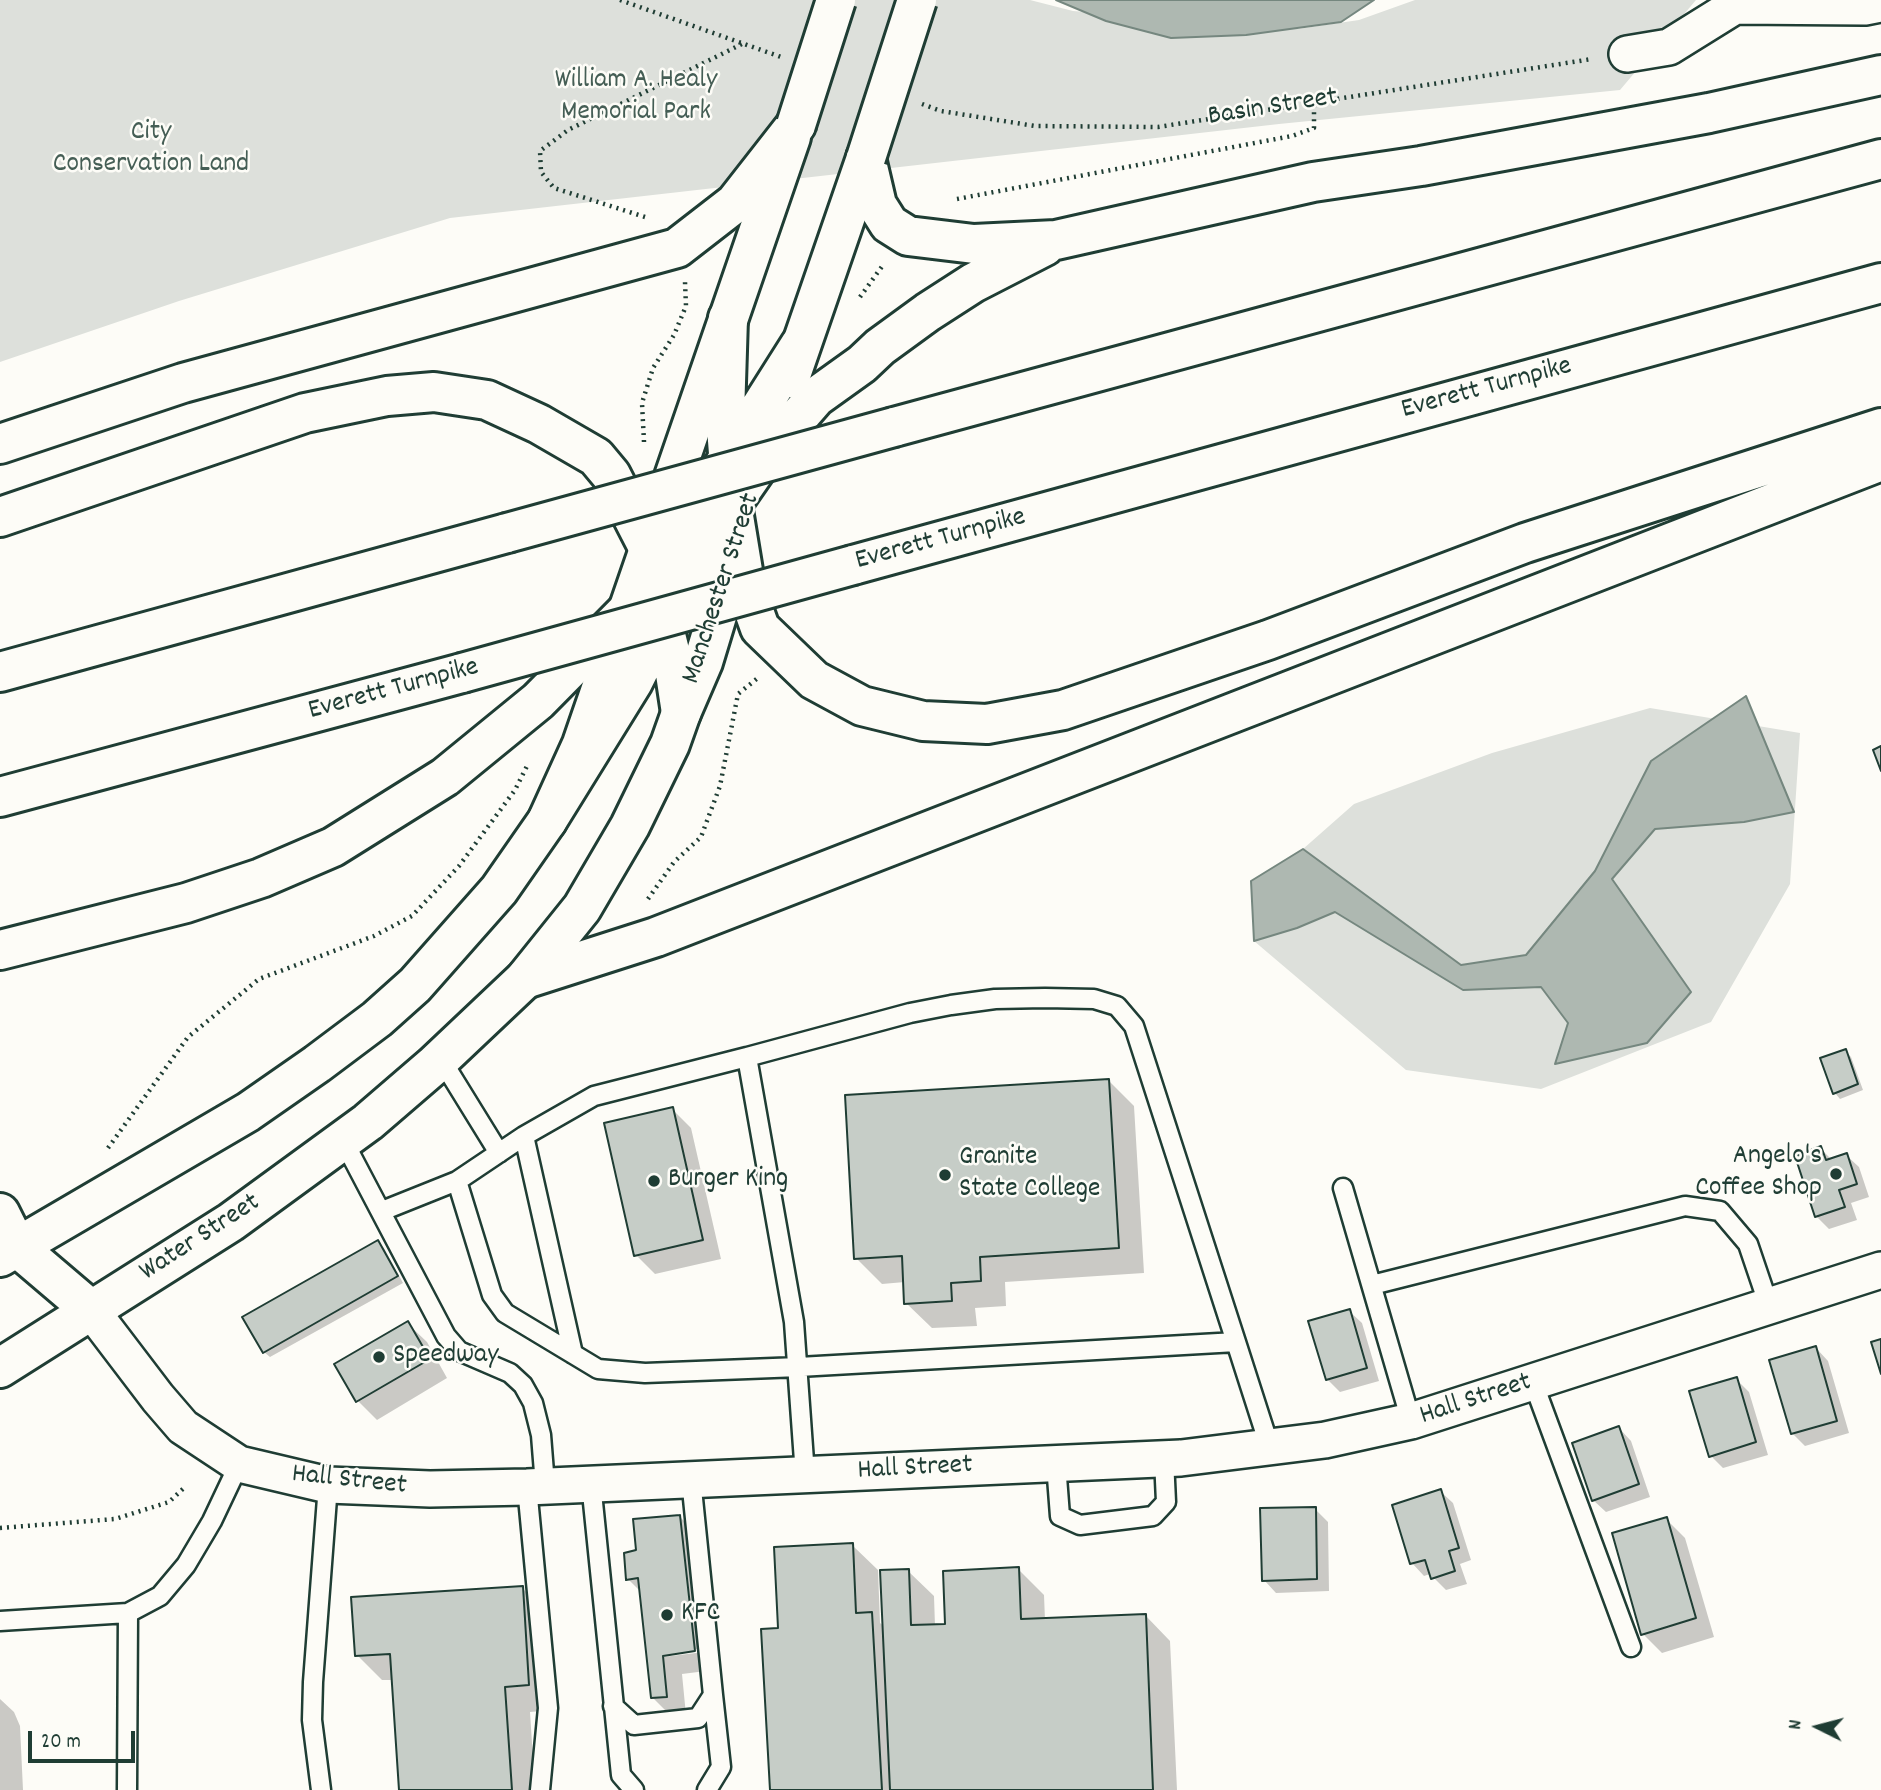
<!DOCTYPE html>
<style>
body{margin:0}
#map{position:relative;width:1881px;height:1790px;overflow:hidden;background:#fdfcf7;font-family:Dekko,sans-serif}
canvas{display:block}
.north{position:absolute;left:1783px;top:1692px;width:70px;height:70px;-webkit-text-stroke:5px #fdfcf7;paint-order:stroke;rotate:276deg;font-size:19px;font-weight:700;line-height:28px;text-align:center;color:#1f3d34}
.north::after{content:'';display:block;margin:auto;width:24px;height:32px;background:#1f3d34;clip-path:polygon(50% 0,100% 100%,50% 72%,0 100%)}
.scale{position:absolute;left:28px;top:1731px;width:107px;height:32px;box-sizing:border-box;border:4px solid #1f3d34;border-top:0;padding-left:9px;font-size:21px;line-height:24px;white-space:nowrap;color:#1f3d34;-webkit-text-stroke:5px #fdfcf7;paint-order:stroke}
</style>
<div id="map">
<canvas width="1881" height="1790"></canvas>
<div class="north">N</div>
<div class="scale">20 m</div>
</div>
<script>
const g = document.querySelector('canvas').getContext('2d');
g.lineJoin = 'round';
function fillPath(path, color) {
  g.fillStyle = color;
  g.fill(path, 'evenodd');
}
function shape(rows) {
  const path = new Path2D();
  for (const r of rows) {
    path.moveTo(r[0], r[1]);
    for (let i = 2; i < r.length; i += 2) path.lineTo(r[i], r[i + 1]);
  }
  return path;
}
function strokePath(path, color, width, dash) {
  g.strokeStyle = color;
  g.lineWidth = width;
  g.lineCap = dash ? 'butt' : 'round';
  g.setLineDash(dash || []);
  g.stroke(path);
}
function write(font, color, halo, rows, align = 'center') {
  g.font = font + ' Dekko,sans-serif';
  g.lineWidth = 5;
  g.setLineDash([]);
  g.textBaseline = 'middle';
  g.strokeStyle = halo;
  g.fillStyle = color;
  for (const [text, x, y, turn = 0] of rows) {
    g.save();
    g.translate(x, y);
    g.rotate((+turn || 0) * Math.PI / 180);
    g.textAlign = isNaN(turn) ? turn : align;
    if (halo) g.strokeText(text, 0, 0);
    g.fillText(text, 0, 0);
    g.restore();
  }
}
fillPath(shape([
 [0,0,1030,0,1073,11,1298,29,1359,20,1415,0,1696,0,1620,90,1279,124,450,218,179,301,0,362],
 [1650,708,1800,733,1790,884,1711,1022,1541,1089,1406,1070,1254,941,1251,881,1303,849,1354,804,1492,753]
]), '#dde0db');
const water = shape([
 [1056,0,1374,0,1341,22,1246,35,1171,38,1106,21,1056,0],
 [1746,696,1794,812,1744,822,1655,829,1612,879,1691,992,1647,1043,1555,1064,1568,1023,1541,987,1463,990,1335,912,1297,928,1254,941,1251,881,1303,849,1461,965,1526,955,1595,871,1651,761,1746,696]
]);
fillPath(water, '#aeb8b1');
strokePath(water, '#75877f', 2);
fillPath(shape([
 [1845,1051,1851,1057,1863,1090,1840,1099,1835,1093],
 [1108,1080,1134,1106,1144,1273,1005,1282,1006,1306,975,1308,977,1326,932,1328,906,1303,905,1282,882,1284,856,1258],
 [672,1109,691,1128,721,1259,655,1274,636,1255],
 [1820,1148,1832,1160,1846,1155,1859,1167,1869,1197,1851,1203,1857,1220,1829,1229,1817,1217,1797,1157],
 [378,1243,384,1248,403,1283,270,1357,264,1352],
 [1349,1311,1362,1323,1379,1381,1340,1392,1327,1379],
 [407,1323,427,1342,447,1378,377,1420,357,1400],
 [1816,1348,1828,1361,1849,1433,1805,1446,1792,1433],
 [1736,1379,1749,1392,1768,1455,1723,1468,1711,1456],
 [1619,1428,1631,1441,1650,1497,1606,1512,1593,1500],
 [1440,1491,1453,1503,1471,1560,1460,1564,1467,1584,1446,1590,1430,1574,1424,1576,1412,1563],
 [1315,1509,1328,1522,1329,1591,1276,1593,1264,1580],
 [680,1517,699,1536,714,1670,682,1674,686,1715,672,1717,653,1698,642,1593,628,1579,638,1552],
 [704,1648,704,1652,663,1657,663,1654],
 [1666,1519,1685,1538,1714,1637,1662,1653,1643,1634],
 [852,1545,878,1570,880,1623,885,1627,908,1571,934,1596,935,1626,947,1626,1018,1569,1044,1595,1045,1620,1145,1615,1170,1641,1177,1790,772,1790,780,1629],
 [522,1588,548,1613,554,1710,530,1712,535,1790,400,1790,393,1680,382,1680,357,1655],
 [0,1699,14,1712,20,1726,23,1790,0,1790]
]), '#0003');
const building = shape([
 [1881,746,1881,771,1873,750,1881,746],
 [1846,1049,1858,1084,1833,1094,1820,1058,1846,1049],
 [1109,1079,1119,1248,980,1257,981,1281,951,1283,952,1301,904,1304,902,1256,854,1259,845,1095,1109,1079],
 [673,1107,703,1240,634,1256,604,1123,673,1107],
 [1821,1146,1826,1160,1847,1153,1857,1184,1839,1190,1845,1207,1815,1217,1795,1156,1821,1146],
 [378,1240,398,1276,263,1353,242,1317,378,1240],
 [1350,1309,1367,1368,1326,1380,1308,1321,1350,1309],
 [408,1321,430,1359,356,1402,334,1364,408,1321],
 [1881,1339,1881,1374,1871,1342,1881,1339],
 [1816,1346,1837,1421,1791,1434,1769,1360,1816,1346],
 [1737,1377,1756,1442,1709,1457,1689,1391,1737,1377],
 [1619,1426,1639,1484,1592,1501,1572,1443,1619,1426],
 [1441,1489,1459,1548,1449,1551,1455,1571,1431,1579,1425,1560,1410,1564,1392,1505,1441,1489],
 [1316,1507,1317,1579,1262,1581,1260,1508,1316,1507],
 [680,1515,695,1651,663,1656,667,1697,651,1698,638,1578,626,1580,624,1553,636,1550,633,1519,680,1515],
 [1667,1517,1696,1618,1641,1635,1612,1533,1667,1517],
 [853,1543,856,1613,872,1612,882,1790,770,1790,761,1629,778,1628,774,1547,853,1543],
 [1019,1567,1021,1619,1146,1614,1153,1790,890,1790,880,1570,909,1569,911,1625,945,1624,943,1571,1019,1567],
 [523,1586,529,1685,505,1687,512,1790,399,1790,390,1654,355,1656,351,1597,523,1586]
]);
fillPath(building, '#c6cdc7');
strokePath(building, '#1f3d34', 2);
const service = shape([
 [747,1057,910,1013,951,1005,995,999,1045,998,1094,999,1117,1006,1134,1026,1236,1342],
 [441,1059,499,1153],
 [343,1140,446,1336,459,1351,510,1373,523,1385,533,1403,541,1435,545,1485],
 [457,1181,492,1295,505,1313,598,1369,645,1373,799,1367,1236,1342,1270,1448],
 [1343,1188,1411,1421],
 [382,1211,457,1181,524,1136],
 [1372,1285,1685,1206,1720,1211,1748,1244,1769,1306],
 [573,1354,524,1136,594,1096,747,1057,794,1322,805,1475],
 [1533,1382,1631,1647],
 [1056,1464,1060,1516,1080,1525,1153,1516,1166,1502,1164,1459],
 [691,1479,713,1695],
 [591,1483,621,1775,634,1790],
 [527,1487,548,1708,540,1790],
 [0,1621,128,1613,160,1596,186,1565,212,1521,239,1464],
 [613,1706,634,1725,698,1718,713,1695,721,1767,707,1790],
 [127,1790,128,1613],
 [321,1790,312,1720,313,1682,328,1485]
]);
const minor = shape([
 [1627,54,1669,47,1735,6,1865,7,1881,4],
 [91,1310,158,1398,183,1427,239,1464,328,1485,430,1489,527,1487,1181,1458,1325,1440,1411,1421,1881,1270]
]);
const primary = shape([
 [790,378,866,158],
 [17,1247,91,1310],
 [0,1257,248,1112,317,1064,377,1019,415,985,499,890,547,821,582,744,791,137],
 [0,1368,231,1222,368,1122,433,1066,525,979,582,908,630,826,670,744,681,713,703,662,730,573]
]);
const motorway = shape([
 [866,158,877,205,889,224,908,236,974,244,1056,240,1313,182,1421,166,1709,113,1881,75],
 [728,318,725,415,732,504,746,589,760,628,814,680,862,706,923,721,987,724,1063,710,1268,640,1525,543,1881,428],
 [894,427,1881,159],
 [0,444,183,383,677,248,735,203,796,125],
 [0,517,305,413,387,396,434,392,487,400,539,424,596,457,611,475,649,549,657,571,663,623,674,667,681,713],
 [853,565,1881,283],
 [0,672,507,533],
 [0,797,462,673],
 [547,821,633,682,659,630,732,504,768,452,816,397,862,364,880,347,928,312,973,283,1045,246],
 [0,950,186,903,261,878,333,847,445,777,538,701,629,609,657,571,800,345],
 [525,979,656,937,1881,461],
 [0,1213,17,1247]
]);
strokePath(service, '#1f3d34', 23);
strokePath(minor, '#1f3d34', 40);
strokePath(primary, '#1f3d34', 44);
strokePath(motorway, '#1f3d34', 44);
strokePath(shape([
 [620,0,781,57],
 [922,104,941,111,1035,126,1158,127,1592,59],
 [957,199,1292,136,1314,128,1314,103],
 [645,217,554,188,541,172,540,151,568,130,742,44],
 [860,297,883,265],
 [644,442,642,403,653,368,674,335,686,306,685,282],
 [648,899,674,862,701,837,720,786,738,694,759,677],
 [108,1148,188,1037,259,979,374,936,412,916,459,866,515,790,528,764],
 [0,1528,115,1519,169,1502,186,1486]
]), '#1f3d34', 4.5, [2, 5]);
strokePath(service, '#fdfcf7', 18);
strokePath(minor, '#fdfcf7', 35);
strokePath(primary, '#fdfcf7', 38);
strokePath(motorway, '#fdfcf7', 38);
const primaryBridge = shape([
 [796,125,836,0],
 [866,158,917,0]
]);
const motorwayBridge = shape([
 [507,533,894,427],
 [462,673,853,565]
]);
strokePath(primaryBridge, '#1f3d34', 44, []);
strokePath(motorwayBridge, '#1f3d34', 44, []);
strokePath(primaryBridge, '#fdfcf7', 38);
strokePath(motorwayBridge, '#fdfcf7', 38);
for (const [x, y, r, color] of [
 [1836,1174,7,"#1f3d34"],
 [945,1175,7,"#1f3d34"],
 [654,1181,7,"#1f3d34"],
 [379,1357,7,"#1f3d34"],
 [667,1615,7,"#1f3d34"]
]) {
  const dot = new Path2D();
  dot.arc(x, y, r, 0, 2 * Math.PI);
  g.fillStyle = color;
  g.fill(dot);
  strokePath(dot, '#fdfcf7', 2.5);
}
write('28px', '#455e55', '#fdfcf7', [
 ["William A. Healy",636,82],
 ["Memorial Park",636,114],
 ["City",151,134],
 ["Conservation Land",151,166]
]);
write('28px', '#1f3d34', '#fdfcf7', [
 ["Basin Street",1273,109,-9],
 ["Everett Turnpike",1487,390,-15],
 ["Everett Turnpike",941,541,-15],
 ["Manchester Street",723,589,-72],
 ["Everett Turnpike",394,691,-15],
 ["Water Street",201,1239,-33],
 ["Hall Street",1476,1401,-18],
 ["Hall Street",915,1470,-3],
 ["Hall Street",349,1482,6]
]);
write('28px', '#1f3d34', '#fdfcf7', [
 ["Angelo's",1822,1158,"right"],
 ["Coffee Shop",1822,1190,"right"],
 ["Granite",959,1159],
 ["State College",959,1191],
 ["Burger King",668,1181],
 ["Speedway",393,1357],
 ["KFC",681,1615]
], 'left');
</script>
